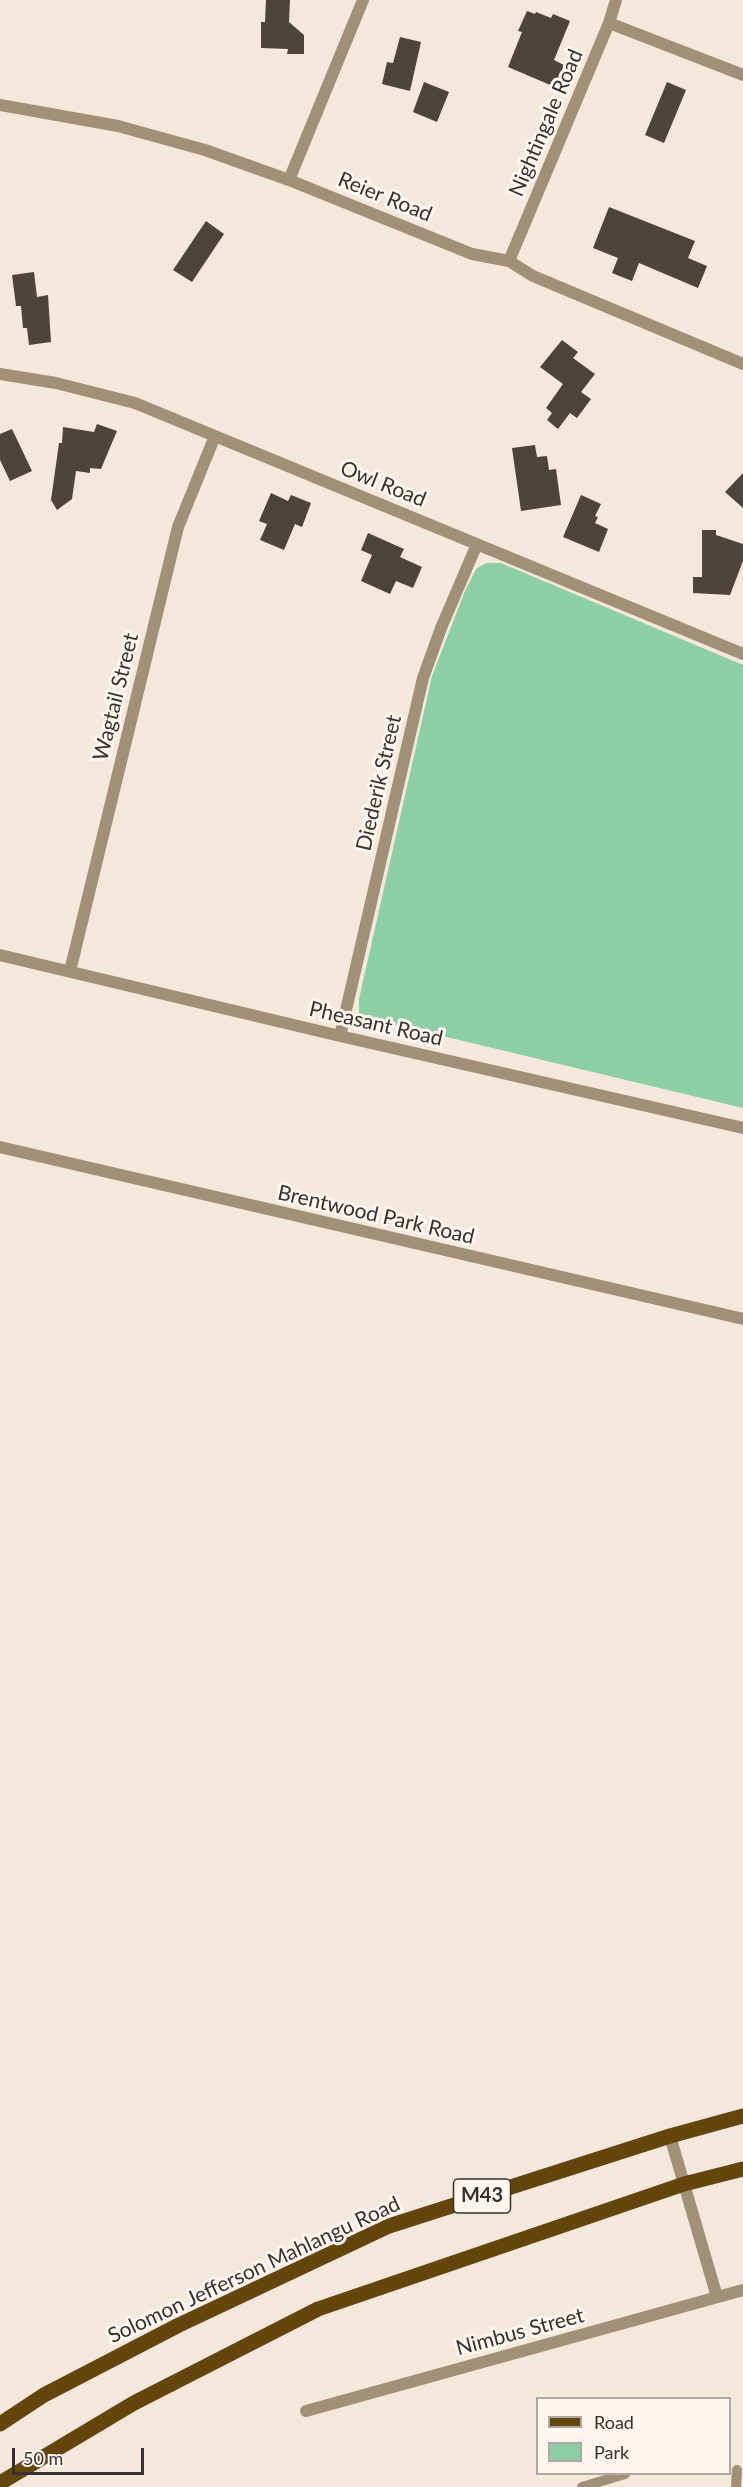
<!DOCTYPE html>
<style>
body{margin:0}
#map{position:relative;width:743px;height:2487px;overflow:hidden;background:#f4e7dc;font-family:Lato,sans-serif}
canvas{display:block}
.legend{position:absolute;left:536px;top:2397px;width:195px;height:78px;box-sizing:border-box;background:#fdf5ef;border:2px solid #aea7a2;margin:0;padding:8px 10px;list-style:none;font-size:18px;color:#37322e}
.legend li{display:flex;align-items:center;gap:12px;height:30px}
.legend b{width:30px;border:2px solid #aea7a2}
.scale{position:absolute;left:12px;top:2448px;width:132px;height:27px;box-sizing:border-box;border:3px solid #37322e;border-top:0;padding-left:8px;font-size:18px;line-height:21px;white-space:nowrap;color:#37322e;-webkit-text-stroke:4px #fdf5ef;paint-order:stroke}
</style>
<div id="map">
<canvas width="743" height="2487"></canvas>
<ul class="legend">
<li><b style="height:8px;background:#64460c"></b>Road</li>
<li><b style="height:16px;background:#8ccfa3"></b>Park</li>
</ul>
<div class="scale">50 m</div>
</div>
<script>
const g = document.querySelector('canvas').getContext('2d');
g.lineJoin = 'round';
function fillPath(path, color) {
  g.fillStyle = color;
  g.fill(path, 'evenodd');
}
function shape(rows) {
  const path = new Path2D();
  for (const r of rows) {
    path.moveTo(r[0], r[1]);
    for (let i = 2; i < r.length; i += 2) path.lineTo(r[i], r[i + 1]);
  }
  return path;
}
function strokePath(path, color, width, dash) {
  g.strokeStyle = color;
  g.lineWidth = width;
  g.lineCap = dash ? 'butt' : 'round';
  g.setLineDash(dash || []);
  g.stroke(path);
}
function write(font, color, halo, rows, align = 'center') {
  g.font = font + ' Lato,sans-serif';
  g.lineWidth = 6;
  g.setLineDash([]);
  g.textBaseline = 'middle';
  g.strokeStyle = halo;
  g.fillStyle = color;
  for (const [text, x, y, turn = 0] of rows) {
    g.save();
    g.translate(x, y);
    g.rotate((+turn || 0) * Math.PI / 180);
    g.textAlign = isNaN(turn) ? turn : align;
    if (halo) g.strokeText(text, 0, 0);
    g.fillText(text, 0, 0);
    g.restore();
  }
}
fillPath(shape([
 [486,563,501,563,743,665,743,1108,359,1016,359,999,432,676,465,591,476,569]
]), '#8ccfa3');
fillPath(shape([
 [266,0,290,0,289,22,304,35,304,54,287,54,288,49,261,48,261,22,265,22],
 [527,11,535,14,536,12,551,18,553,14,570,21,554,60,564,65,555,87,508,67,522,32,518,31],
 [400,37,421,42,410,91,382,84,387,62,393,63],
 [424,82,449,92,437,122,413,112],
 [667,82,686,90,664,143,645,135],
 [609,207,695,241,688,258,707,266,698,288,639,263,632,281,612,273,618,258,593,248],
 [206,221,224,234,192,282,173,270],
 [34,272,37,297,48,295,51,342,29,345,27,328,23,328,21,306,16,306,12,275],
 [562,340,578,352,573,358,595,374,581,392,591,399,577,418,570,413,558,429,547,420,552,413,546,408,563,384,540,367],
 [97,424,117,431,101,469,90,468,90,473,76,471,72,499,57,510,51,500,59,443,62,443,63,427,94,432],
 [12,429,32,471,10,481,0,460,0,434],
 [535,445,537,457,547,456,549,470,556,469,561,505,521,511,512,448],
 [743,473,743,508,725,492],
 [271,493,288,501,291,495,311,503,302,527,295,524,284,550,260,540,267,524,259,521],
 [581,495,601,504,595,516,598,517,595,523,608,529,599,552,563,537],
 [702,530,716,530,716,535,743,544,743,561,730,595,693,593,693,577,702,577],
 [368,533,404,549,400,557,422,567,413,588,396,581,390,594,361,581,372,555,361,550]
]), '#4e443b');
strokePath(shape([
 [582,2487,625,2474],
 [736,2487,737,2470]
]), '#a19075', 10);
strokePath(shape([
 [609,23,743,75],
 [0,105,118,126,205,150,289,180,472,254,509,261,533,276,743,364],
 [289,180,363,0],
 [509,261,609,23,616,0],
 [0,374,56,383,135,403,743,654],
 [0,955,340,1036,743,1128],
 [70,971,178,527,215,436],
 [340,1036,423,678,441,628,477,544],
 [670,2136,717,2297],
 [306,2411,743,2290]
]), '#a19075', 12);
strokePath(shape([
 [0,1147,743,1319]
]), '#a19075', 12);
strokePath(shape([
 [0,2424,44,2395,179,2325,389,2226,670,2136,743,2116],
 [0,2483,134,2403,318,2309,684,2184,743,2169]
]), '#64460c', 15);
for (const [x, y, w] of [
 [482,2196,57]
]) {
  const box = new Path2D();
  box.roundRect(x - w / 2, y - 17, w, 34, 4.5);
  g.fillStyle = '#fdf5ef';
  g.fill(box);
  strokePath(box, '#37322e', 1.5);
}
write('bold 20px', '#37322e', null, [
 ["M43",482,2196]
]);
write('21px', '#37322e', '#fdf5ef', [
 ["Nightingale Road",546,123,-67],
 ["Reier Road",385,197,22],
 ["Owl Road",383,484,22],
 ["Wagtail Street",116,697,-76],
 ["Diederik Street",379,783,-77],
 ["Pheasant Road",376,1024,13],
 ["Brentwood Park Road",376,1215,13],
 ["Solomon Jefferson Mahlangu Road",254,2270,-25],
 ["Nimbus Street",520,2332,-15]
]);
</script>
